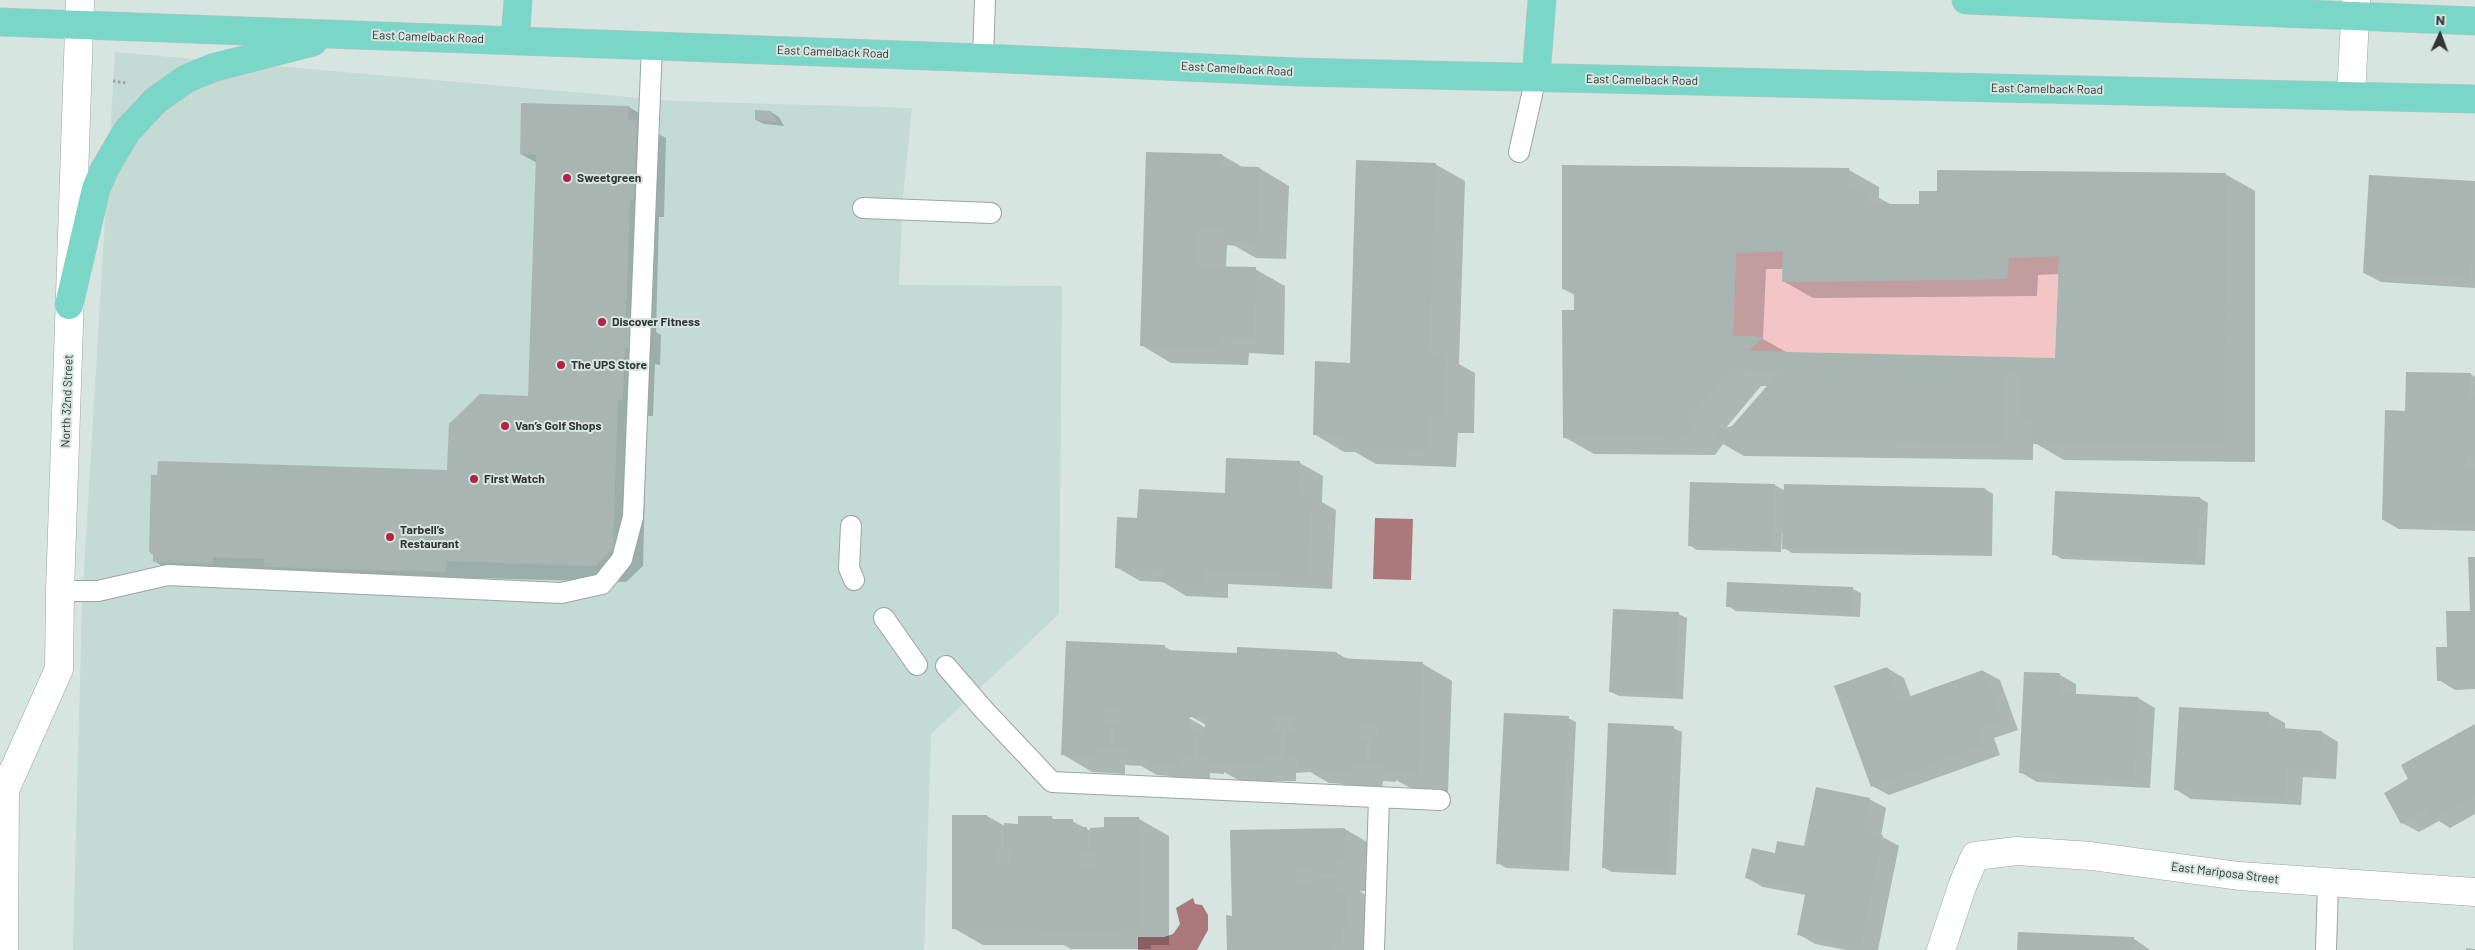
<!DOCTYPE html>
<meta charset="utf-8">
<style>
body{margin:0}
#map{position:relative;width:2475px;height:950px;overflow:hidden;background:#d7e5e1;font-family:Barlow,sans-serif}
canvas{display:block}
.north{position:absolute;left:2415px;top:10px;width:50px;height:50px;-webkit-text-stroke:4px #d7e5e1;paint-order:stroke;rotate:2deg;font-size:14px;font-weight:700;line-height:20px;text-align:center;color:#313635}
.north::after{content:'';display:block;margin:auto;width:18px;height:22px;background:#313635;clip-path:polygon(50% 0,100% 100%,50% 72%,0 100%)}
</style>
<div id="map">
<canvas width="2475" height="950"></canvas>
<div class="north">N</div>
</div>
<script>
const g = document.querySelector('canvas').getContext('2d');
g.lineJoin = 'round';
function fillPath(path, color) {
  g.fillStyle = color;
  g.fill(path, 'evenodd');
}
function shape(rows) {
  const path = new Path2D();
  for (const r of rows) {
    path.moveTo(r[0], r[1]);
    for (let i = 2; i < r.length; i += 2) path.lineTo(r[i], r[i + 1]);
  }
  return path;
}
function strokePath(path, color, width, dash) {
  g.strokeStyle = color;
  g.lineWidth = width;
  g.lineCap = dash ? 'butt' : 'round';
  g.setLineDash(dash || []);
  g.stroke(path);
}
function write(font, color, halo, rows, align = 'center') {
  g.font = font + ' Barlow,sans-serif';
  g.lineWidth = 4;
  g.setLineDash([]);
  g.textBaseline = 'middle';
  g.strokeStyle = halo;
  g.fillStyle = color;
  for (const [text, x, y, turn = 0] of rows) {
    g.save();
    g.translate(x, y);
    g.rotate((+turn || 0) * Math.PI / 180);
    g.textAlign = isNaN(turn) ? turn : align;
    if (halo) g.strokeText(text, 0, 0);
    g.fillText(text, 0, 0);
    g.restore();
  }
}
fillPath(shape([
 [115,52,675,101,912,108,903,197,899,285,1062,286,1059,614,931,734,924,950,73,950,82,604]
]), '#c4dad4');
fillPath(shape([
 [1783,251,1782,282,2007,279,2009,258,2059,256,2055,358,1748,351,1763,337,1733,336,1736,253]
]), '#f2c5c7');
fillPath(shape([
 [1375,518,1413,519,1411,580,1373,579],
 [1193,898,1195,904,1202,905,1208,915,1208,930,1197,950,1138,950,1138,937,1164,937,1173,934,1180,924,1176,908]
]), '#ab797c');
fillPath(shape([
 [629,107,659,125,658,134,666,138,664,217,659,217,656,332,661,335,660,365,655,364,653,416,647,416,643,566,626,582,476,578,475,589,184,579,154,561,448,471,530,397,537,163,521,154],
 [771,112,779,117,784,126,764,124,756,120],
 [1222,155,1244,168,1259,168,1289,186,1286,259,1256,258,1235,246,1227,245,1226,268,1255,269,1285,286,1284,355,1249,353,1248,365,1171,363,1141,345],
 [1435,164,1465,181,1459,364,1475,373,1474,433,1458,433,1456,467,1376,464,1355,452,1344,452,1314,434,1351,364],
 [1849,170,1879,187,1879,198,1892,205,1920,206,2225,174,2255,191,2255,462,2064,460,2033,442,2033,460,1744,456,1723,444,1715,455,1594,454,1564,437,1575,311,1575,295,1563,289],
 [1766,269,1784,269,1783,281,1813,298,2037,296,2038,275,2059,274,2056,359,1788,353,1763,339],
 [1761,386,1768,386,1733,427,1725,429],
 [2370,176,2475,182,2475,288,2381,282,2364,273],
 [2471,374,2475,377,2475,531,2399,529,2383,520,2406,412],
 [1300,463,1323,476,1322,502,1336,510,1332,589,1228,584,1228,598,1186,596,1163,582,1140,581,1116,567,1139,519,1226,494],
 [1775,485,1785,491,1985,489,1993,494,1992,556,1792,553,1784,548,1784,533,1782,533,1781,552,1697,550,1689,545],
 [2200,498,2208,503,2205,565,2062,559,2054,554],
 [2475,558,2475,689,2455,690,2439,680,2449,648,2471,612],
 [1853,589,1861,593,1860,617,1736,611,1728,606],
 [1678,614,1687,618,1683,699,1619,696,1611,692],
 [1067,642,1165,647,1174,652,1238,655,1238,648,1337,653,1349,660,1423,664,1452,681,1448,792,1414,790,1396,780,1396,782,1383,781,1382,789,1348,788,1342,784,1329,783,1310,772,1296,773,1296,781,1274,781,1274,784,1242,782,1224,772,1224,774,1210,773,1210,781,1178,780,1170,776,1157,775,1141,766,1125,765,1125,774,1092,772,1062,754],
 [1185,713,1206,725,1206,728,1184,715],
 [1887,668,1904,678,1911,697,1983,671,2000,680,2018,730,1994,738,2000,755,1889,795,1872,786],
 [2060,675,2076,684,2076,695,2138,698,2155,708,2150,788,2037,782,2020,772],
 [2180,708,2269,714,2285,723,2285,730,2322,732,2338,742,2336,779,2303,777,2301,805,2191,799,2175,789],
 [1568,718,1576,722,1569,871,1506,868,1498,863],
 [2475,725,2475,814,2450,828,2439,821,2419,832,2402,823,2410,780],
 [1673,728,1682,732,1676,875,1612,872,1604,868],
 [1869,799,1886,808,1881,836,1899,846,1878,950,1846,950,1815,944,1798,934,1806,895,1763,887,1747,878,1776,854,1805,848],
 [987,816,1005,826,1052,818,1057,821,1072,821,1091,831,1106,829,1105,819,1139,819,1169,836,1169,945,1151,945,1151,949,1071,949,1064,945,983,945,953,928],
 [1345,829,1374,846,1367,891,1360,891,1367,896,1372,950,1228,950,1233,917],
 [2133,938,2150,950,2018,950],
 [2466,948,2475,949,2475,950,2466,950]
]), '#0003');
fillPath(shape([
 [521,103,629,106,628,120,637,120,634,200,630,200,626,316,631,316,630,348,625,348,623,400,618,400,613,548,596,566,446,561,446,572,264,567,264,559,213,557,213,564,153,562,153,555,149,551,151,475,157,475,158,461,447,470,449,424,480,394,528,396,536,155,520,154],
 [755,110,771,111,777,122,755,120],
 [1146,152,1222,154,1222,166,1259,167,1257,242,1224,241,1225,230,1197,229,1196,266,1256,267,1254,338,1219,337,1219,348,1140,346],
 [1356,160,1436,163,1429,354,1446,355,1444,417,1428,416,1427,450,1345,447,1345,436,1313,435,1315,361,1350,363],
 [1562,165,1849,168,1849,190,1869,191,1869,204,1919,204,1919,191,1937,191,1937,170,2226,173,2225,446,2032,444,2033,420,2021,420,2021,374,2004,374,2003,443,1713,439,1724,428,1732,426,1780,371,1730,369,1686,423,1693,427,1685,439,1563,438,1562,310,1574,310,1574,289,1562,289],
 [1783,251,1782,282,2007,279,2009,258,2059,256,2055,358,1748,351,1763,337,1733,336,1736,253],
 [2369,175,2475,181,2470,279,2363,273],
 [2406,372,2471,373,2470,397,2475,398,2475,456,2466,456,2466,467,2475,468,2475,523,2382,520,2385,410,2405,411],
 [1226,458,1300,461,1298,494,1312,495,1308,576,1205,571,1204,585,1161,582,1162,570,1115,568,1117,517,1137,518,1139,489,1225,493],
 [1690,482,1775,484,1773,548,1688,546],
 [1784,484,1985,488,1984,552,1782,549],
 [2055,491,2200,497,2197,561,2052,555],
 [2468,557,2475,557,2475,680,2437,681,2436,647,2447,647,2446,611,2470,611],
 [1727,582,1853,587,1852,613,1726,607],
 [1613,609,1679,612,1675,695,1609,692],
 [1066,641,1165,645,1165,650,1237,653,1237,647,1337,652,1337,658,1423,662,1418,775,1383,773,1383,766,1369,765,1371,739,1377,739,1378,725,1361,724,1360,738,1367,739,1366,765,1353,764,1352,773,1317,771,1318,767,1298,767,1298,757,1284,757,1285,731,1292,731,1293,716,1275,716,1275,730,1282,731,1280,757,1266,756,1266,765,1244,764,1244,767,1210,765,1210,761,1205,761,1205,758,1197,757,1198,733,1205,733,1205,718,1190,717,1190,732,1195,733,1195,757,1180,757,1180,765,1147,764,1147,759,1126,759,1127,750,1113,750,1114,724,1120,724,1121,710,1105,709,1104,724,1111,724,1110,749,1096,748,1095,757,1061,755],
 [1887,667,1900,700,1983,670,2002,720,1978,729,1984,745,1871,787,1834,686],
 [2024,672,2060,673,2059,693,2138,697,2134,779,2019,773],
 [2179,707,2269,712,2268,727,2322,731,2320,770,2287,768,2285,797,2174,790],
 [1504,713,1569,716,1561,868,1496,864],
 [1608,723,1674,726,1668,871,1602,868],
 [2475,724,2475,796,2433,819,2427,809,2401,824,2384,793,2408,779,2401,765],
 [1816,787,1870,798,1863,832,1883,835,1860,948,1797,935,1806,890,1745,878,1752,848,1775,853,1777,841,1804,846],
 [952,815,987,815,987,823,1001,824,1001,849,995,849,995,865,1010,864,1010,850,1004,850,1004,823,1018,824,1018,816,1052,816,1052,819,1073,819,1073,828,1087,827,1087,852,1081,851,1081,868,1097,868,1097,853,1089,853,1090,828,1104,827,1104,817,1139,817,1140,929,1121,929,1121,932,1040,932,1039,929,952,929],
 [1345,828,1345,861,1337,861,1337,875,1311,876,1311,869,1296,869,1296,884,1311,884,1311,877,1337,877,1337,891,1346,891,1347,926,1342,926,1342,947,1333,946,1333,950,1227,950,1226,915,1232,916,1230,830],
 [2018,932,2134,937,2133,950,2017,950]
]), '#a8b5b1');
const lane = shape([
 [983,58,985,0],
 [1519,152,1536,77],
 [863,208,991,213],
 [851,526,849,568,854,580],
 [60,591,98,591,168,575,561,593,602,584,622,559,633,517,652,45],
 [884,618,917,665],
 [946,666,984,710,1052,782,1440,800],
 [1374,950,1379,799],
 [2326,950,2328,884]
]);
const street = shape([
 [2351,96,2356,0],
 [1941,950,1963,884,1975,856,2017,851,2091,856,2239,876,2475,892]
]);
const secondary = shape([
 [0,779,5,790,4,950],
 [5,790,59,669,60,591,80,0]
]);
const primary = shape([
 [1966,0,2475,21],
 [0,22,983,58,1297,72,2475,99],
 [515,41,518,0],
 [1536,77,1542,0],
 [69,305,96,189,104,170,127,131,156,100,186,79,212,68,313,42]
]);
strokePath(lane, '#99a6a3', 22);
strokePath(street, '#99a6a3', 29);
strokePath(secondary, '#99a6a3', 29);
strokePath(primary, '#c1c3c2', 29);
strokePath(shape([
 [113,81,127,83]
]), '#9ca6a3', 3, [2.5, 2.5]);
strokePath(lane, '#fff', 20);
strokePath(street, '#fff', 28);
strokePath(secondary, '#fff', 28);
strokePath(primary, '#7ad6c7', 28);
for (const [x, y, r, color] of [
 [567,178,5,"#b52343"],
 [602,322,5,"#b52343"],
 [561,365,5,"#b52343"],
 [505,426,5,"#b52343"],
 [474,479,5,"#b52343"],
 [390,537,5,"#b52343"]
]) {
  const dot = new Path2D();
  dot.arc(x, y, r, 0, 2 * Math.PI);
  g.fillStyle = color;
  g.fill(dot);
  strokePath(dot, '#d7e5e1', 2);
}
write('12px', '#313635', '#d7e5e1', [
 ["East Camelback Road",428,37,2],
 ["East Camelback Road",833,52,2],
 ["East Camelback Road",1237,69,3],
 ["East Camelback Road",1642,80,1],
 ["East Camelback Road",2047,89,1],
 ["North 32nd Street",67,401,-88],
 ["East Mariposa Street",2225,873,7]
]);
write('bold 12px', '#313635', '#d7e5e1', [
 ["Sweetgreen",577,178],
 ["Discover Fitness",612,322],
 ["The UPS Store",571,365],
 ["Van’s Golf Shops",515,426],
 ["First Watch",484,479],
 ["Tarbell’s",400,530],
 ["Restaurant",400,544]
], 'left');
</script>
